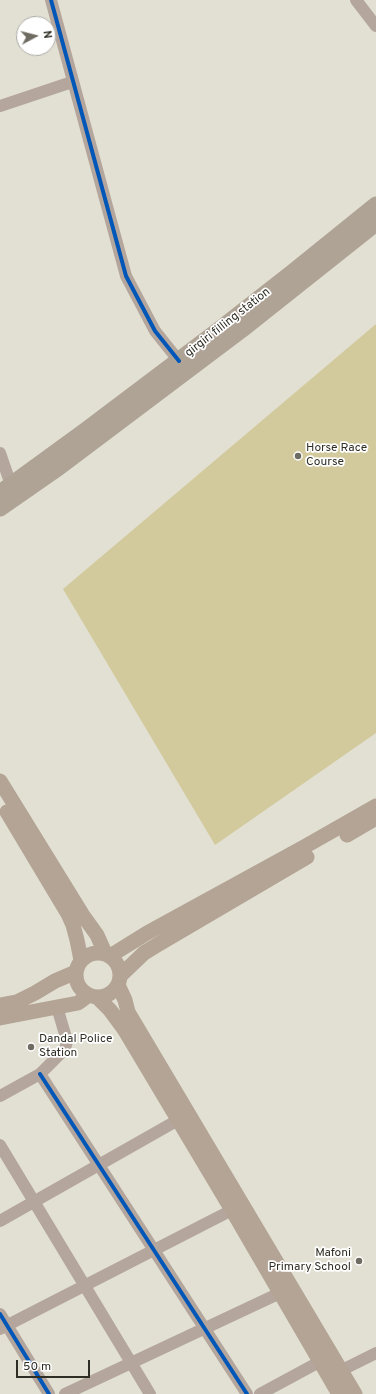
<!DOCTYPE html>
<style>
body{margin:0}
#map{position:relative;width:376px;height:1394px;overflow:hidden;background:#e2e0d2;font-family:Overpass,sans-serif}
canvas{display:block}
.north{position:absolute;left:16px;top:16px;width:40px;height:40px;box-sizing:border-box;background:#fff;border:1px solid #acaba8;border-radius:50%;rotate:83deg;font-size:11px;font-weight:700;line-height:16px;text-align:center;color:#2f2e25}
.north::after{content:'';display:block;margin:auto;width:14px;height:18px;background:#6e6c62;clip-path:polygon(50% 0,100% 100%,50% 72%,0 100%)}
.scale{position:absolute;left:16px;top:1360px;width:74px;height:18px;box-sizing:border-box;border:2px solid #2f2e25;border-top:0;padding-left:5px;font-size:12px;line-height:14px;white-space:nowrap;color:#2f2e25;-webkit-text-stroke:3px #fff;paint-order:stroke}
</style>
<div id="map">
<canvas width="376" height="1394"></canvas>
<div class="north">N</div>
<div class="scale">50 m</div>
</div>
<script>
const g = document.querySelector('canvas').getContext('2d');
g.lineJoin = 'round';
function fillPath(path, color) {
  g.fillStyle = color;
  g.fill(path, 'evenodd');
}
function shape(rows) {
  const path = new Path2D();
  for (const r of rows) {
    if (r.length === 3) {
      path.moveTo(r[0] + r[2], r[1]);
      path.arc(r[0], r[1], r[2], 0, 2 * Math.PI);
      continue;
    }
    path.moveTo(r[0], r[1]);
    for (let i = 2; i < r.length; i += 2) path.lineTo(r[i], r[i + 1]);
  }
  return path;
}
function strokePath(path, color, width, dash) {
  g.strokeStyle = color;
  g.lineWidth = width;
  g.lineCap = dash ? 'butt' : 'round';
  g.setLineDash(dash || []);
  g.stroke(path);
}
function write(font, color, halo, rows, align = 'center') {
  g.font = font + ' Overpass,sans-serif';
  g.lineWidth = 3.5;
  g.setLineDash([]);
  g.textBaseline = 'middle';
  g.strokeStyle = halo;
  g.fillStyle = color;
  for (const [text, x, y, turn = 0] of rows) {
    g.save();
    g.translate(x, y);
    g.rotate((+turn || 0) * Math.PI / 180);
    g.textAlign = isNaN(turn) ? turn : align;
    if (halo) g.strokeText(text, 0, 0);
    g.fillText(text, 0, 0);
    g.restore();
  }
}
fillPath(shape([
 [376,324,376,733,215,845,63,589]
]), '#d2ca9d');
strokePath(shape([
 [51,0,126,276,155,331,179,361],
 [356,0,376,26],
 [0,106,72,82],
 [0,453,11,485],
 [40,1074,247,1394],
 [0,1096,40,1074,65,1049,67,1041,57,1007],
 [0,1145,150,1394],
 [0,1221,178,1120],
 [0,1314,49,1394],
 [0,1329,232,1210],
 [342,1370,376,1353],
 [65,1394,280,1293],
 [260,1394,321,1361]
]), '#b4a69c', 12);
strokePath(shape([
 [0,781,82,914,97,935,105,953],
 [7,812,68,914,73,925,77,940,81,960],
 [347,835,376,818],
 [98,975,22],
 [110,956,147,933,304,847,376,806],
 [121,975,144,953,157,945,307,857],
 [118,985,125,1000,128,1012,355,1394],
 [98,998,110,1010,124,1029,232,1210,339,1394],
 [0,1005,17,1002,35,993,55,981,76,972],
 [0,1018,78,1003,89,995]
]), '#b3a495', 15);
strokePath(shape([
 [0,493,85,431,219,330,292,273,376,205],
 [0,508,59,467,241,330,376,223]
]), '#afa396', 17);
strokePath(shape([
 [51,0,126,276,155,331,179,361],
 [40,1074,247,1394],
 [0,1314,49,1394]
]), '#0057b8', 4);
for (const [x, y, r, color] of [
 [298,456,4,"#6e6c62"],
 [31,1047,4,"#6e6c62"],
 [359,1261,4,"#6e6c62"]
]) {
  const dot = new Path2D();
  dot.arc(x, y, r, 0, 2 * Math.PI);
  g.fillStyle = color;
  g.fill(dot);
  strokePath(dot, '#fff', 1.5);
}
write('12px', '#2f2e25', '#fff', [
 ["girgiri filling station",228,323,-38]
]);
write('12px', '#2f2e25', '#fff', [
 ["Horse Race",306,449],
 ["Course",306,463],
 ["Dandal Police",39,1040],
 ["Station",39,1054],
 ["Mafoni",351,1254,"right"],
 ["Primary School",351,1268,"right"]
], 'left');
</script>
